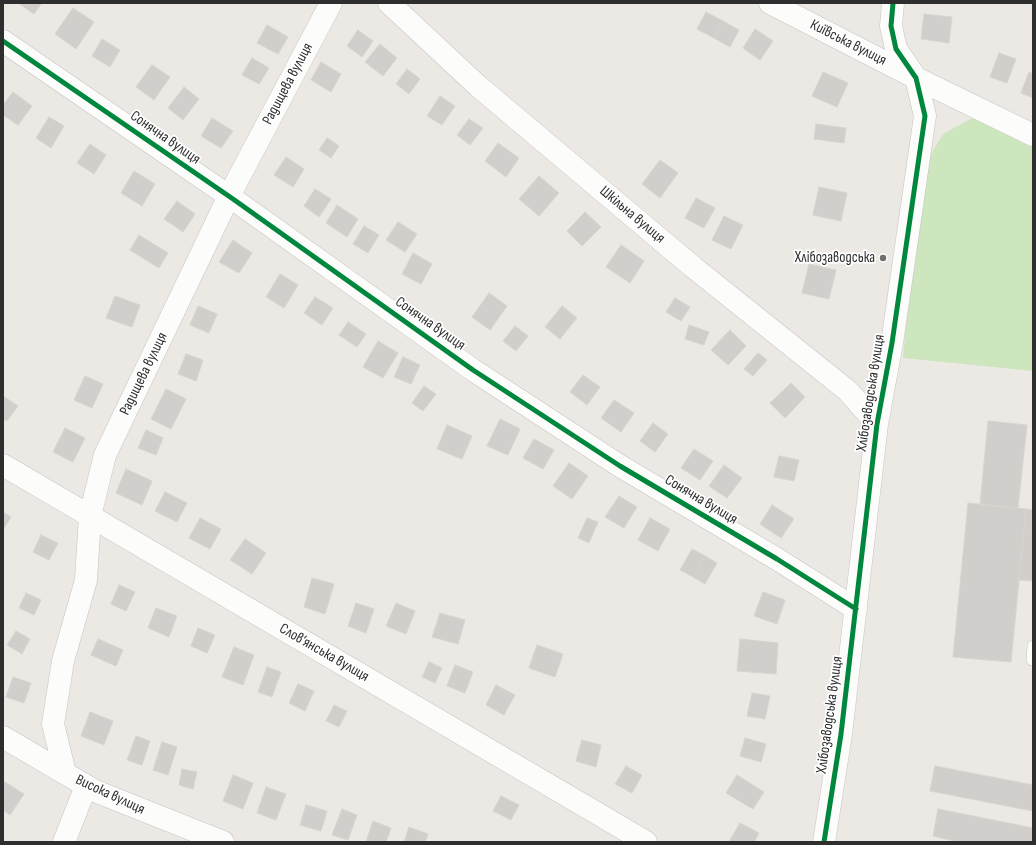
<!DOCTYPE html>
<meta charset="utf-8">
<style>
body{margin:0}
#map{position:relative;width:1036px;height:845px;overflow:hidden;background:#ece8e4;font-family:"Sofia Sans Condensed",sans-serif}
canvas{display:block}
.frame{position:absolute;inset:0;border:4px solid #2e2e2e;pointer-events:none}
</style>
<div id="map">
<canvas width="1036" height="845"></canvas>
<div class="frame"></div>
</div>
<script>
const g = document.querySelector('canvas').getContext('2d');
g.lineJoin = 'round';
function fillPath(path, color) {
  g.fillStyle = color;
  g.fill(path, 'evenodd');
}
function shape(rows) {
  const path = new Path2D();
  for (const r of rows) {
    path.moveTo(r[0], r[1]);
    for (let i = 2; i < r.length; i += 2) path.lineTo(r[i], r[i + 1]);
  }
  return path;
}
function strokePath(path, color, width, dash) {
  g.strokeStyle = color;
  g.lineWidth = width;
  g.lineCap = dash ? 'butt' : 'round';
  g.setLineDash(dash || []);
  g.stroke(path);
}
function write(font, color, halo, rows, align = 'center') {
  g.font = font + ' "Sofia Sans Condensed",sans-serif';
  g.lineWidth = 3.5;
  g.setLineDash([]);
  g.textBaseline = 'middle';
  g.strokeStyle = halo;
  g.fillStyle = color;
  for (const [text, x, y, turn = 0] of rows) {
    g.save();
    g.translate(x, y);
    g.rotate((+turn || 0) * Math.PI / 180);
    g.textAlign = isNaN(turn) ? turn : align;
    if (halo) g.strokeText(text, 0, 0);
    g.fillText(text, 0, 0);
    g.restore();
  }
}
fillPath(shape([
 [976,116,1033,145,1033,371,903,358,914,234,927,161,943,134]
]), '#cee6be');
const building = shape([
 [18,3,42,3,34,14,18,3],
 [73,8,94,22,76,49,55,34,73,8],
 [706,12,723,21,714,38,697,29,706,12],
 [924,14,952,17,949,43,921,39,924,14],
 [723,21,739,30,730,47,714,38,723,21],
 [267,25,288,37,278,54,257,43,267,25],
 [755,29,773,41,760,60,743,48,755,29],
 [358,30,373,41,362,57,347,46,358,30],
 [102,39,120,50,110,67,92,56,102,39],
 [380,44,397,58,383,76,365,62,380,44],
 [999,53,1016,59,1007,83,990,77,999,53],
 [252,58,269,68,259,84,242,75,252,58],
 [321,62,341,74,331,92,311,80,321,62],
 [152,65,170,77,154,100,136,87,152,65],
 [407,69,420,79,409,94,396,84,407,69],
 [823,72,848,83,837,107,812,96,823,72],
 [1029,72,1033,74,1033,98,1021,93,1029,72],
 [184,87,199,99,183,120,168,108,184,87],
 [13,92,32,106,18,125,3,115,3,105,13,92],
 [440,96,455,106,442,125,427,116,440,96],
 [49,117,64,126,51,148,36,138,49,117],
 [212,118,233,131,221,148,201,136,212,118],
 [469,119,483,128,470,145,457,135,469,119],
 [816,124,846,128,844,143,814,139,816,124],
 [327,138,339,146,331,158,319,150,327,138],
 [498,143,519,158,506,177,485,161,498,143],
 [90,144,106,155,94,174,77,163,90,144],
 [286,157,304,169,293,187,274,175,286,157],
 [660,160,678,173,660,198,642,184,660,160],
 [134,171,155,184,142,206,121,193,134,171],
 [539,176,559,193,539,216,519,199,539,176],
 [819,187,847,193,841,221,813,215,819,187],
 [315,189,331,199,319,217,304,206,315,189],
 [696,198,715,208,704,228,685,218,696,198],
 [177,201,195,214,183,232,164,219,177,201],
 [337,205,358,219,347,237,326,223,337,205],
 [585,212,601,227,582,246,567,231,585,212],
 [724,216,743,225,731,249,712,240,724,216],
 [398,222,417,234,405,252,386,240,398,222],
 [364,226,379,235,368,253,353,244,364,226],
 [139,235,168,253,159,268,130,250,139,235],
 [233,240,252,253,239,273,219,262,233,240],
 [621,245,644,261,630,283,606,267,621,245],
 [413,253,432,264,421,284,402,274,413,253],
 [809,264,836,270,829,299,802,293,809,264],
 [280,274,298,285,284,308,266,297,280,274],
 [489,293,507,306,490,330,472,317,489,293],
 [115,296,140,305,132,327,106,318,115,296],
 [315,297,333,308,322,325,304,313,315,297],
 [675,298,690,307,681,321,666,312,675,298],
 [198,306,217,314,209,333,190,325,198,306],
 [562,306,577,318,560,339,545,327,562,306],
 [348,322,366,334,357,347,339,335,348,322],
 [689,325,709,332,704,345,685,339,689,325],
 [515,326,528,336,516,351,503,341,515,326],
 [730,330,746,346,728,365,711,350,730,330],
 [378,341,398,353,383,378,363,367,378,341],
 [758,353,767,360,753,376,744,369,758,353],
 [186,354,203,360,196,381,178,374,186,354],
 [403,357,420,365,411,384,394,377,403,357],
 [583,375,600,387,587,405,570,392,583,375],
 [85,376,103,384,92,408,74,400,85,376],
 [791,383,805,397,785,418,770,403,791,383],
 [424,386,436,394,423,411,412,403,424,386],
 [166,389,186,399,171,429,151,419,166,389],
 [3,396,18,406,7,421,3,419,3,396],
 [614,400,634,413,621,432,601,418,614,400],
 [500,419,520,429,508,455,487,446,500,419],
 [988,421,1027,425,1018,508,980,505,988,421],
 [653,423,668,434,655,452,640,441,653,423],
 [447,425,472,436,462,459,437,449,447,425],
 [65,428,85,438,73,462,53,452,65,428],
 [146,430,163,438,156,455,138,448,146,430],
 [534,439,554,450,543,469,523,458,534,439],
 [694,449,713,461,700,480,681,468,694,449],
 [779,456,799,460,794,481,774,477,779,456],
 [569,463,588,476,572,499,553,486,569,463],
 [724,465,742,478,727,498,709,486,724,465],
 [126,469,152,481,142,505,116,493,126,469],
 [165,492,187,503,177,522,155,511,165,492],
 [619,496,637,507,624,528,605,517,619,496],
 [968,503,1026,509,1011,662,953,657,968,503],
 [772,505,794,519,781,538,760,524,772,505],
 [1026,509,1033,510,1033,581,1019,580,1026,509],
 [3,512,11,517,3,530,3,512],
 [200,518,221,529,210,549,189,538,200,518],
 [587,518,598,522,589,543,578,538,587,518],
 [650,518,670,529,658,551,638,540,650,518],
 [41,535,58,543,49,560,33,552,41,535],
 [245,539,266,553,252,574,230,560,245,539],
 [692,549,705,556,693,577,680,570,692,549],
 [705,556,717,563,705,584,693,577,705,556],
 [312,578,334,584,325,614,304,607,312,578],
 [119,585,135,592,126,611,111,604,119,585],
 [763,592,785,600,777,624,754,616,763,592],
 [26,593,41,600,34,615,19,608,26,593],
 [356,603,374,609,366,633,348,626,356,603],
 [396,603,415,611,406,634,386,626,396,603],
 [156,608,177,616,169,637,148,628,156,608],
 [440,613,465,620,458,644,432,637,440,613],
 [198,628,215,635,207,653,191,646,198,628],
 [16,631,30,639,22,654,7,645,16,631],
 [98,639,123,650,116,666,91,655,98,639],
 [740,639,778,643,776,674,737,671,740,639],
 [537,645,563,654,555,677,529,668,537,645],
 [234,647,254,655,243,685,222,677,234,647],
 [429,662,442,668,435,683,422,677,429,662],
 [455,665,473,672,465,693,447,686,455,665],
 [267,667,281,672,272,697,258,692,267,667],
 [13,677,31,683,24,703,6,697,13,677],
 [298,684,314,691,305,711,289,703,298,684],
 [496,685,515,695,504,715,486,705,496,685],
 [752,693,770,696,765,719,747,716,752,693],
 [334,705,347,711,339,727,326,721,334,705],
 [90,712,113,721,104,745,81,736,90,712],
 [136,736,150,741,142,765,127,760,136,736],
 [745,738,766,744,761,762,740,756,745,738],
 [582,740,601,745,596,767,576,761,582,740],
 [162,742,177,747,168,775,153,770,162,742],
 [626,766,642,775,632,793,615,784,626,766],
 [935,766,1033,785,1033,811,930,791,935,766],
 [182,769,197,772,193,789,179,785,182,769],
 [233,775,253,783,243,809,223,801,233,775],
 [737,775,764,792,753,809,726,793,737,775],
 [5,782,24,794,10,815,3,810,3,785,5,782],
 [266,787,286,794,276,820,257,813,266,787],
 [501,796,519,805,511,820,493,811,501,796],
 [306,805,327,811,321,831,300,825,306,805],
 [342,809,357,815,348,840,332,835,342,809],
 [938,809,1033,828,1033,842,959,842,933,836,938,809],
 [373,821,391,828,386,842,366,842,373,821],
 [740,823,759,833,754,842,729,842,740,823],
 [409,827,428,834,425,842,404,842,409,827]
]);
fillPath(building, '#d1cecb');
strokePath(building, '#d7d4d0', 1);
const service = shape([
 [1033,646,1032,660,1033,660]
]);
const minor = shape([
 [389,3,478,86,693,267,848,391,877,424],
 [770,3,916,78,1033,135],
 [3,41,233,199,473,370,620,466,777,559,856,609],
 [3,465,646,842],
 [3,737,95,791,223,842],
 [65,773,53,724,63,661,86,580,90,516,105,455,229,196,331,3],
 [64,842,86,786],
 [824,842,841,734,877,424,892,343,925,116,916,78,896,49,891,26,893,3]
]);
strokePath(service, '#c5c4c5', 12);
strokePath(minor, '#c5c4c5', 23);
strokePath(service, '#fcfcfb', 11);
strokePath(minor, '#fcfcfb', 22);
strokePath(shape([
 [3,41,233,199,473,370,620,466,777,559,856,609],
 [824,842,841,734,877,424,892,343,925,116,916,78,896,49,891,26,893,3]
]), '#00873e', 5);
for (const [x, y, r, color] of [
 [883,258,4,"#706f6e"]
]) {
  const dot = new Path2D();
  dot.arc(x, y, r, 0, 2 * Math.PI);
  g.fillStyle = color;
  g.fill(dot);
  strokePath(dot, '#fff', 1.5);
}
write('15px', '#2e2e2e', '#fff', [
 ["Київська вулиця",848,43,27],
 ["Радищева вулиця",288,84,-62],
 ["Сонячна вулиця",165,138,35],
 ["Шкільна вулиця",632,215,40],
 ["Сонячна вулиця",430,324,35],
 ["Радищева вулиця",144,374,-64],
 ["Хлібозаводська вулиця",871,393,-81],
 ["Сонячна вулиця",701,500,31],
 ["Слов’янська вулиця",324,653,30],
 ["Хлібозаводська вулиця",830,715,-82],
 ["Висока вулиця",110,795,25]
]);
write('15px', '#2e2e2e', '#fff', [
 ["Хлібозаводська",875,258]
], 'right');
</script>
